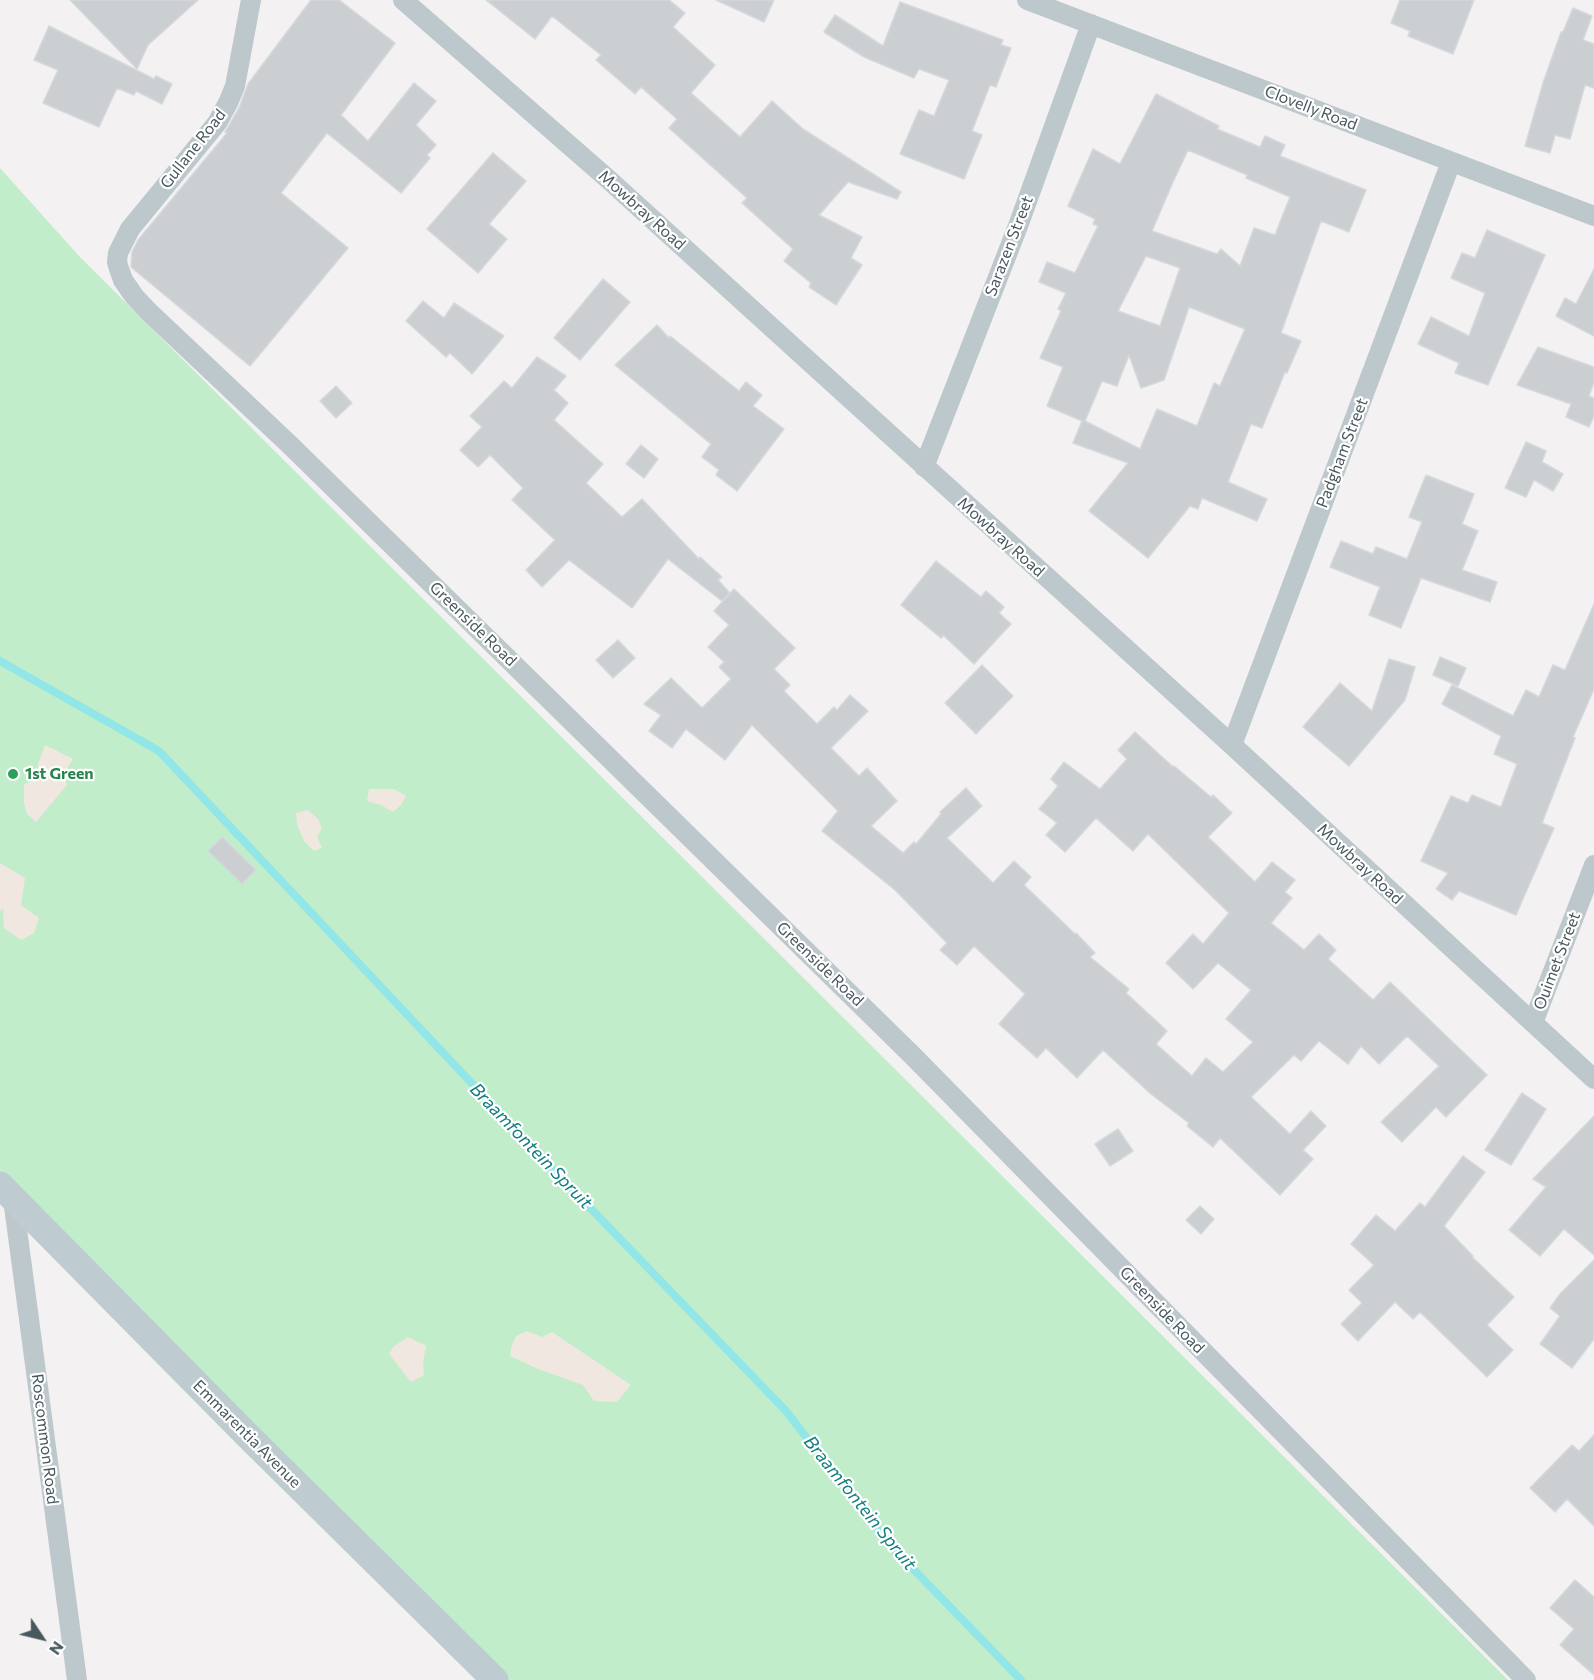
<!DOCTYPE html>
<style>
body{margin:0}
#map{position:relative;width:1594px;height:1680px;overflow:hidden;background:#f3f1f1;font-family:Commissioner,sans-serif}
canvas{display:block}
.north{position:absolute;left:12px;top:1608px;width:60px;height:60px;-webkit-text-stroke:4px #fff;paint-order:stroke;rotate:125deg;font-size:16px;font-weight:700;line-height:24px;text-align:center;color:#49585d}
.north::after{content:'';display:block;margin:auto;width:21px;height:27px;background:#49585d;clip-path:polygon(50% 0,100% 100%,50% 72%,0 100%)}
</style>
<div id="map">
<canvas width="1594" height="1680"></canvas>
<div class="north">N</div>
</div>
<script>
const g = document.querySelector('canvas').getContext('2d');
g.lineJoin = 'round';
function fillPath(path, color) {
  g.fillStyle = color;
  g.fill(path, 'evenodd');
}
function shape(rows) {
  const path = new Path2D();
  for (const r of rows) {
    path.moveTo(r[0], r[1]);
    for (let i = 2; i < r.length; i += 2) path.lineTo(r[i], r[i + 1]);
  }
  return path;
}
function strokePath(path, color, width, dash) {
  g.strokeStyle = color;
  g.lineWidth = width;
  g.lineCap = dash ? 'butt' : 'round';
  g.setLineDash(dash || []);
  g.stroke(path);
}
function write(font, color, halo, rows, align = 'center') {
  g.font = font + ' Commissioner,sans-serif';
  g.lineWidth = 4.5;
  g.setLineDash([]);
  g.textBaseline = 'middle';
  g.strokeStyle = halo;
  g.fillStyle = color;
  for (const [text, x, y, turn = 0] of rows) {
    g.save();
    g.translate(x, y);
    g.rotate((+turn || 0) * Math.PI / 180);
    g.textAlign = isNaN(turn) ? turn : align;
    if (halo) g.strokeText(text, 0, 0);
    g.fillText(text, 0, 0);
    g.restore();
  }
}
fillPath(shape([
 [0,168,79,256,1508,1680,483,1680,0,1190]
]), '#c2edcb');
fillPath(shape([
 [45,745,73,759,64,774,67,785,36,822,27,814,24,803,24,785,38,777,38,764],
 [369,789,394,789,406,796,401,805,393,812,381,805,367,801],
 [308,810,318,819,322,829,317,837,322,848,314,851,304,841,297,825,296,813],
 [0,863,25,878,21,905,39,918,34,933,21,940,4,928,3,909,0,911],
 [527,1331,542,1337,552,1332,631,1385,617,1402,594,1401,583,1385,538,1369,510,1356,512,1345,516,1336],
 [408,1337,426,1346,423,1362,424,1375,411,1382,389,1354,394,1346]
]), '#f0e8e0');
strokePath(shape([
 [0,661,159,751,543,1159,786,1411,888,1543,1021,1680]
]), '#92e6e7', 8);
const building = shape([
 [70,0,198,0,148,45,137,69,70,0],
 [311,0,339,0,395,43,341,115,368,141,414,83,436,101,416,125,436,145,427,155,430,158,401,193,327,133,281,193,348,248,250,366,131,267,132,252,138,240,227,133,225,132,239,108,248,84,311,0],
 [486,0,669,0,685,13,673,27,715,65,691,93,740,137,772,101,803,129,901,192,897,199,848,182,819,215,862,237,851,258,862,265,836,305,809,287,811,283,784,261,793,249,742,203,747,198,669,128,677,119,641,87,635,94,596,60,601,55,552,16,535,39,486,0],
 [716,0,774,0,764,22,716,0],
 [1400,0,1474,0,1453,54,1408,36,1410,31,1391,23,1400,0],
 [900,2,1003,40,1001,45,1011,48,996,87,990,85,972,131,982,135,964,179,900,154,919,110,934,116,949,80,919,69,914,78,864,57,824,32,835,15,883,46,900,2],
 [1573,8,1592,16,1583,40,1594,44,1594,88,1585,85,1570,139,1555,135,1550,153,1525,146,1543,83,1561,32,1563,32,1573,8],
 [49,26,154,79,156,76,172,84,162,104,136,91,134,95,117,88,99,127,43,103,58,70,34,60,49,26],
 [1156,94,1219,126,1217,129,1260,147,1265,136,1285,145,1280,156,1366,190,1349,232,1321,221,1281,333,1301,341,1287,373,1285,372,1262,428,1251,424,1228,482,1267,499,1257,521,1202,498,1198,509,1190,506,1148,558,1089,511,1128,463,1073,443,1082,421,1047,406,1063,367,1040,358,1061,311,1058,309,1066,293,1039,282,1047,262,1075,273,1098,226,1093,224,1095,219,1068,206,1093,149,1120,164,1156,94],
 [1188,150,1247,175,1246,178,1290,197,1275,235,1254,228,1240,266,1221,249,1217,254,1152,231,1173,182,1188,150],
 [1146,256,1180,268,1160,326,1118,311,1146,256],
 [1189,307,1245,329,1220,386,1214,383,1197,426,1157,409,1140,449,1085,421,1102,381,1117,386,1129,355,1141,388,1164,380,1189,307],
 [493,153,526,181,489,224,507,239,478,273,427,229,493,153],
 [1487,230,1545,255,1488,385,1455,373,1459,363,1418,344,1431,317,1469,336,1485,293,1451,278,1462,253,1475,258,1487,230],
 [1594,269,1594,336,1556,316,1565,298,1576,304,1594,269],
 [603,279,630,302,580,360,554,338,603,279],
 [423,301,444,318,454,303,504,336,472,374,450,353,446,357,406,321,423,301],
 [657,325,669,338,670,336,739,391,746,382,762,395,753,406,784,429,737,491,716,475,719,470,702,457,711,444,615,365,657,325],
 [1538,347,1594,367,1594,382,1589,396,1594,398,1594,416,1589,427,1566,417,1571,404,1517,385,1538,347],
 [537,357,566,376,554,390,568,403,554,420,603,464,586,483,622,517,642,499,699,559,700,557,722,577,718,580,730,593,722,601,668,559,632,608,569,560,542,587,526,570,555,540,512,500,523,488,490,455,478,467,460,450,482,427,470,416,504,381,512,388,537,357],
 [336,386,352,403,336,418,320,401,336,386],
 [1526,442,1546,451,1542,462,1563,474,1553,491,1534,480,1526,497,1505,488,1526,442],
 [641,445,658,459,644,478,626,464,641,445],
 [1426,475,1474,494,1462,524,1478,531,1462,570,1497,582,1490,602,1421,578,1401,628,1369,615,1380,587,1330,567,1341,541,1373,554,1376,547,1407,559,1422,522,1409,517,1426,475],
 [936,561,981,597,986,591,1004,607,999,613,1011,624,974,664,943,635,941,638,901,605,936,561],
 [734,589,795,648,774,669,790,685,784,691,817,724,834,707,837,710,850,695,868,711,831,748,859,776,867,768,897,801,871,826,903,853,914,842,916,844,941,814,940,812,966,788,982,806,947,838,993,883,1014,861,1031,877,1024,885,1075,934,1076,933,1095,953,1090,957,1129,989,1126,993,1167,1031,1156,1044,1192,1076,1206,1058,1223,1072,1253,1042,1226,1019,1251,990,1218,963,1193,989,1166,963,1193,934,1203,944,1229,913,1148,834,1133,851,1096,818,1065,852,1046,835,1057,823,1039,809,1058,786,1051,779,1064,762,1100,789,1127,759,1118,750,1135,732,1173,767,1174,766,1211,797,1213,795,1232,813,1208,837,1255,882,1272,862,1295,880,1285,892,1292,898,1271,923,1304,950,1319,934,1336,950,1328,959,1373,1000,1390,982,1487,1075,1446,1117,1436,1107,1402,1142,1381,1122,1439,1066,1407,1036,1379,1064,1361,1046,1348,1064,1319,1041,1301,1061,1294,1055,1251,1097,1290,1134,1311,1111,1326,1126,1303,1150,1313,1159,1280,1195,1220,1138,1213,1147,1187,1126,1189,1123,1151,1094,1103,1050,1077,1078,1046,1048,1037,1058,999,1024,1025,994,974,946,957,965,940,950,947,943,895,890,822,831,838,811,752,725,725,760,686,729,672,748,649,731,661,715,644,704,671,678,702,708,731,679,719,667,724,662,708,647,729,625,714,611,734,589],
 [1594,604,1594,689,1573,737,1575,738,1542,823,1554,828,1516,915,1459,891,1452,900,1436,889,1448,873,1421,861,1451,796,1468,803,1472,795,1501,807,1517,764,1494,754,1501,736,1442,704,1452,685,1513,716,1526,690,1539,697,1553,665,1565,670,1594,604],
 [618,640,635,658,613,678,596,660,618,640],
 [1440,657,1466,668,1458,686,1433,675,1440,657],
 [1389,659,1415,667,1405,700,1349,766,1303,727,1340,683,1372,711,1389,659],
 [982,665,1013,696,976,734,945,703,982,665],
 [222,837,256,870,242,884,208,851,222,837],
 [1522,1093,1546,1109,1511,1165,1485,1150,1522,1093],
 [1594,1116,1594,1255,1564,1229,1540,1256,1509,1230,1546,1187,1533,1179,1594,1116],
 [1118,1129,1133,1151,1110,1166,1095,1144,1118,1129],
 [1463,1156,1485,1172,1444,1226,1473,1256,1472,1257,1514,1297,1487,1325,1513,1350,1487,1377,1420,1312,1413,1319,1395,1302,1358,1341,1341,1324,1362,1303,1349,1290,1374,1265,1351,1244,1376,1215,1395,1231,1420,1203,1425,1207,1463,1156],
 [1200,1206,1214,1219,1201,1234,1186,1220,1200,1206],
 [1594,1260,1594,1339,1572,1368,1540,1344,1560,1316,1550,1308,1560,1294,1594,1260],
 [1594,1435,1594,1526,1567,1499,1555,1512,1530,1488,1572,1445,1579,1451,1594,1435],
 [1575,1580,1594,1597,1594,1675,1560,1645,1574,1629,1550,1608,1575,1580]
]);
fillPath(building, '#cbcfd2');
strokePath(building, '#d5d8dc', 1.5);
strokePath(shape([
 [251,0,235,86,228,103,217,123,130,229,118,253,117,262,119,269,123,280,134,296,148,311,290,445,913,1056,1526,1680],
 [403,0,608,179,1232,745,1594,1079],
 [1027,0,1594,216],
 [924,467,1018,226,1091,24],
 [1232,745,1451,162],
 [1533,1023,1594,865],
 [13,1199,77,1680]
]), '#bdc8cc', 20);
strokePath(shape([
 [0,1185,248,1436,495,1680]
]), '#becbd1', 27);
for (const [x, y, r, color] of [
 [13,774,6,"#2e9e5b"]
]) {
  const dot = new Path2D();
  dot.arc(x, y, r, 0, 2 * Math.PI);
  g.fillStyle = color;
  g.fill(dot);
  strokePath(dot, '#fff', 2);
}
write('16px', '#49585d', '#fff', [
 ["Clovelly Road",1311,108,21],
 ["Gullane Road",193,149,-52],
 ["Mowbray Road",642,210,42],
 ["Sarazen Street",1009,246,-69],
 ["Padgham Street",1342,453,-69],
 ["Mowbray Road",1001,537,42],
 ["Greenside Road",473,624,44],
 ["Mowbray Road",1360,864,43],
 ["Ouimet Street",1557,961,-69],
 ["Greenside Road",820,964,44],
 ["Greenside Road",1162,1310,46],
 ["Emmarentia Avenue",247,1434,45],
 ["Roscommon Road",45,1439,83]
]);
write('bold 16px', '#27864d', '#fff', [
 ["1st Green",25,774]
], 'left');
write('italic 18px', '#147e80', '#fff', [
 ["Braamfontein Spruit",531,1146,46],
 ["Braamfontein Spruit",860,1503,51]
]);
</script>
